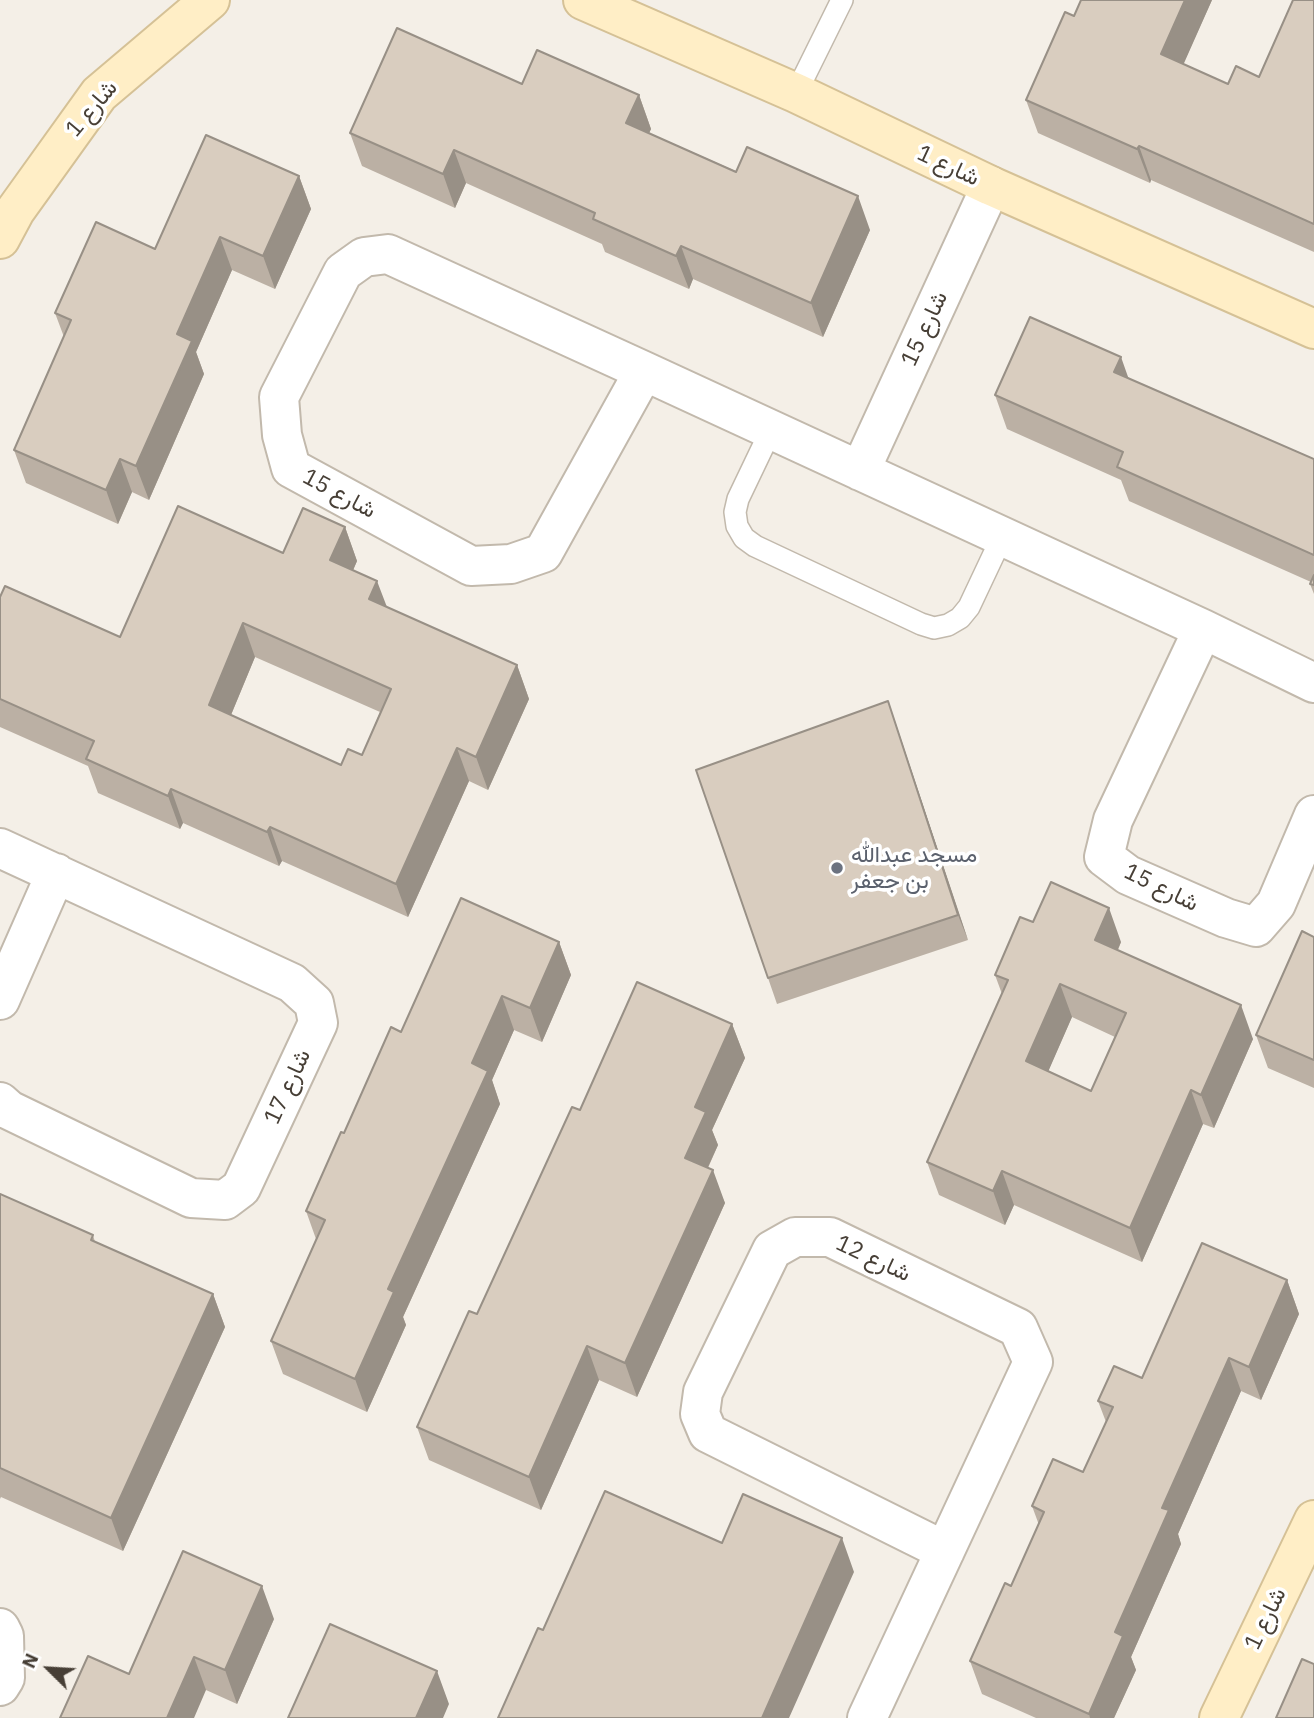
<!DOCTYPE html>
<meta charset="utf-8">
<style>
body{margin:0}
#map{position:relative;width:1314px;height:1718px;overflow:hidden;background:#f4efe7;font-family:"IBM Plex Sans",sans-serif}
canvas{display:block}
.north{position:absolute;left:14px;top:1634px;width:70px;height:70px;-webkit-text-stroke:5px #fff;paint-order:stroke;rotate:294deg;font-size:19px;font-weight:700;line-height:28px;text-align:center;color:#473f36}
.north::after{content:'';display:block;margin:auto;width:24px;height:32px;background:#473f36;clip-path:polygon(50% 0,100% 100%,50% 72%,0 100%)}
</style>
<div id="map">
<canvas width="1314" height="1718"></canvas>
<div class="north">N</div>
</div>
<script>
const g = document.querySelector('canvas').getContext('2d');
g.lineJoin = 'round';
function shape(rows) {
  const path = new Path2D();
  for (const r of rows) {
    path.moveTo(r[0], r[1]);
    for (let i = 2; i < r.length; i += 2) path.lineTo(r[i], r[i + 1]);
  }
  return path;
}
function strokePath(path, color, width, dash) {
  g.strokeStyle = color;
  g.lineWidth = width;
  g.lineCap = dash ? 'butt' : 'round';
  g.setLineDash(dash || []);
  g.stroke(path);
}
function fillPath(path, color) {
  g.fillStyle = color;
  g.fill(path, 'evenodd');
}
function write(font, color, halo, rows, align = 'center') {
  g.font = font + ' "IBM Plex Sans",Vazirmatn,sans-serif';
  g.lineWidth = 7;
  g.setLineDash([]);
  g.textBaseline = 'middle';
  g.strokeStyle = halo;
  g.fillStyle = color;
  for (const [text, x, y, turn = 0] of rows) {
    g.save();
    g.translate(x, y);
    g.rotate((+turn || 0) * Math.PI / 180);
    g.textAlign = isNaN(turn) ? turn : align;
    if (halo) g.strokeText(text, 0, 0);
    g.fillText(text, 0, 0);
    g.restore();
  }
}
const lane = shape([
 [796,93,842,0],
 [771,430,738,499,735,512,737,526,744,538,755,546,921,624,934,628,948,625,960,618,969,607,1002,537]
]);
const street = shape([
 [644,371,543,553,511,564,471,566,291,468,282,435,279,397,343,272,364,257,388,254,644,371,1203,629,1314,683],
 [860,471,991,186],
 [1203,629,1113,820,1104,857,1128,875,1226,918,1256,927,1276,904,1314,815],
 [0,848,292,983,314,1003,318,1023,241,1188,225,1200,191,1198,9,1110,0,1102],
 [0,1000,56,873],
 [0,1628,4,1636,5,1678,0,1686],
 [867,1718,1033,1362,1018,1328,830,1237,795,1237,772,1250,703,1392,700,1414,708,1433,945,1551]
]);
const secondary = shape([
 [583,0,796,93,991,186,1314,329],
 [0,239,15,211,99,94,210,0],
 [1219,1718,1314,1520]
]);
strokePath(lane, '#c2b9ac', 24);
strokePath(street, '#c2b9ac', 42);
strokePath(secondary, '#d5c196', 42);
strokePath(lane, '#fff', 21);
strokePath(street, '#fff', 38);
strokePath(secondary, '#ffeec6', 38);
fillPath(shape([
 [1212,0,1183,64,1228,84,1259,77,1314,0,1314,252,1151,180,1150,183,1038,133,1026,100,1074,16],
 [522,84,639,95,651,129,649,133,870,230,823,337,693,279,689,289,605,252,602,244,466,183,455,208,362,166,350,133],
 [299,176,311,209,275,289,232,270,196,352,204,374,149,500,132,492,118,524,26,483,14,450,64,337,55,313,155,249],
 [1128,378,1314,459,1314,594,1310,584,1311,582,1129,501,1121,480,1007,429,995,395],
 [345,527,357,561,353,570,387,607,517,665,529,699,488,790,469,781,408,917,282,861,279,866,183,823,180,829,98,793,88,766,0,727,0,597,120,637,283,553],
 [255,657,380,712,362,755,341,765,231,715],
 [888,701,968,940,777,1004,768,978],
 [1314,937,1314,1088,1268,1068,1256,1035],
 [559,942,571,975,542,1042,514,1030,492,1080,500,1104,403,1317,406,1325,367,1412,283,1374,271,1341,316,1239,306,1211,344,1133,401,1032],
 [1121,942,1118,950,1253,1039,1214,1128,1203,1124,1142,1262,1014,1205,1005,1225,939,1195,927,1162,1002,994,995,975],
 [1072,1017,1115,1037,1091,1091,1048,1071],
 [732,1024,745,1058,712,1130,718,1145,708,1168,725,1203,637,1397,599,1380,541,1510,429,1460,417,1427,477,1314],
 [0,1194,93,1235,95,1242,213,1294,225,1327,123,1551,1,1497,0,1499],
 [1287,1280,1299,1314,1261,1400,1241,1391,1178,1534,1181,1544,1131,1657,1136,1670,1114,1718,1036,1718,982,1694,970,1661,1011,1586,1039,1525,1032,1506,1083,1472,1106,1422,1098,1401,1142,1378],
 [274,1619,237,1704,206,1690,129,1674]
]), '#bbb0a4');
fillPath(shape([
 [1185,0,1212,0,1173,88,1161,54],
 [639,95,651,129,638,157,626,123],
 [1139,146,1151,180,1150,183,1137,149],
 [454,150,466,183,455,208,443,174],
 [299,176,311,209,275,289,263,256],
 [858,196,870,230,823,337,811,303],
 [220,237,232,270,196,352,204,374,149,500,136,466,177,334],
 [681,246,693,279,689,289,676,256],
 [1121,357,1133,391,1114,372],
 [120,459,132,492,118,524,106,490],
 [345,527,357,561,343,594,330,560],
 [377,581,390,615,369,599],
 [243,623,255,657,221,739,209,705],
 [517,665,529,699,488,790,476,757],
 [888,701,897,727,968,940,958,915],
 [457,748,469,781,408,917,396,884],
 [171,789,183,823,180,829,168,796],
 [270,827,282,861,279,866,267,832],
 [1109,908,1121,942,1107,974,1095,940],
 [559,942,571,975,542,1042,530,1008],
 [1060,984,1072,1017,1038,1095,1026,1061],
 [502,996,514,1030,492,1080,500,1104,403,1317,406,1325,367,1412,355,1379,472,1063],
 [1241,1005,1253,1039,1214,1128,1201,1095],
 [732,1024,745,1058,712,1130,718,1145,697,1191,685,1158,695,1107],
 [1191,1090,1203,1124,1142,1262,1130,1228],
 [713,1170,725,1203,637,1397,625,1363],
 [1002,1171,1014,1205,1005,1225,993,1191],
 [1287,1280,1299,1314,1261,1400,1249,1367],
 [213,1294,225,1327,123,1551,111,1518],
 [587,1346,599,1380,541,1510,529,1477],
 [1229,1358,1241,1391,1178,1534,1181,1544,1131,1657,1136,1670,1114,1718,1090,1718,1089,1714,1115,1632,1162,1508],
 [842,1538,854,1572,789,1718,762,1718],
 [262,1586,274,1619,237,1704,225,1670],
 [194,1657,206,1690,194,1718,167,1718],
 [437,1671,449,1704,443,1718,416,1718]
]), '#989086');
const building = shape([
 [1081,0,1185,0,1161,54,1228,84,1236,66,1259,77,1293,0,1314,0,1314,224,1139,146,1137,149,1026,100,1065,12,1074,16,1081,0],
 [397,28,522,84,537,50,639,95,626,123,736,172,747,147,858,196,811,303,681,246,676,256,593,219,595,213,454,150,443,174,350,133,397,28],
 [206,135,299,176,263,256,220,237,177,334,192,341,136,466,120,459,106,490,14,450,71,320,55,313,96,222,155,249,206,135],
 [1030,317,1121,357,1114,372,1314,459,1314,555,1117,467,1123,452,995,395,1030,317],
 [178,506,283,553,303,508,345,527,330,560,377,581,369,599,517,665,476,757,457,748,396,884,270,827,267,832,171,789,168,796,86,759,94,741,0,699,0,597,5,586,120,637,178,506],
 [243,623,391,689,362,755,348,749,341,765,209,705,243,623],
 [1314,575,1314,585,1310,584,1314,575],
 [888,701,958,915,768,978,696,770,888,701],
 [1051,882,1109,908,1095,940,1241,1005,1201,1095,1191,1090,1130,1228,1002,1171,993,1191,927,1162,1008,980,995,975,1020,917,1033,922,1051,882],
 [1060,984,1126,1013,1091,1091,1026,1061,1060,984],
 [461,898,559,942,530,1008,502,996,472,1063,488,1071,388,1289,394,1292,355,1379,271,1341,325,1220,306,1211,341,1132,344,1133,391,1027,401,1032,461,898],
 [1302,931,1314,937,1314,1060,1256,1035,1302,931],
 [637,982,732,1024,695,1107,706,1112,685,1158,713,1170,625,1363,587,1346,529,1477,417,1427,469,1311,477,1314,572,1107,580,1110,637,982],
 [0,1194,93,1235,91,1240,213,1294,111,1518,0,1468,0,1194],
 [1202,1243,1287,1280,1249,1367,1229,1358,1162,1508,1169,1510,1115,1632,1123,1636,1089,1714,970,1661,1005,1583,1011,1586,1044,1512,1032,1506,1053,1459,1083,1472,1113,1407,1098,1401,1114,1366,1142,1378,1202,1243],
 [605,1491,722,1543,743,1494,842,1538,762,1718,498,1718,538,1628,543,1630,605,1491],
 [183,1551,262,1586,225,1670,194,1657,167,1718,60,1718,88,1656,129,1674,183,1551],
 [330,1624,437,1671,416,1718,288,1718,330,1624],
 [1302,1659,1314,1664,1314,1718,1276,1718,1302,1659]
]);
fillPath(building, '#d9cdbf');
strokePath(building, '#989086', 2);
for (const [x, y, r, color] of [
 [837,868,7,"#6b7280"]
]) {
  const dot = new Path2D();
  dot.arc(x, y, r, 0, 2 * Math.PI);
  g.fillStyle = color;
  g.fill(dot);
  strokePath(dot, '#fff', 2.5);
}
write('23px', '#473f36', '#fff', [
 ["شارع 1",92,109,-50],
 ["شارع 1",948,166,25],
 ["شارع 15",925,329,-65],
 ["شارع 15",339,494,28],
 ["شارع 15",1161,888,26],
 ["شارع 17",288,1087,-65],
 ["شارع 12",873,1259,25],
 ["شارع 1",1266,1619,-64]
]);
write('23px', '#5b616d', '#fff', [
 ["مسجد عبدالله",851,855],
 ["بن جعفر",851,881]
], 'left');
</script>
